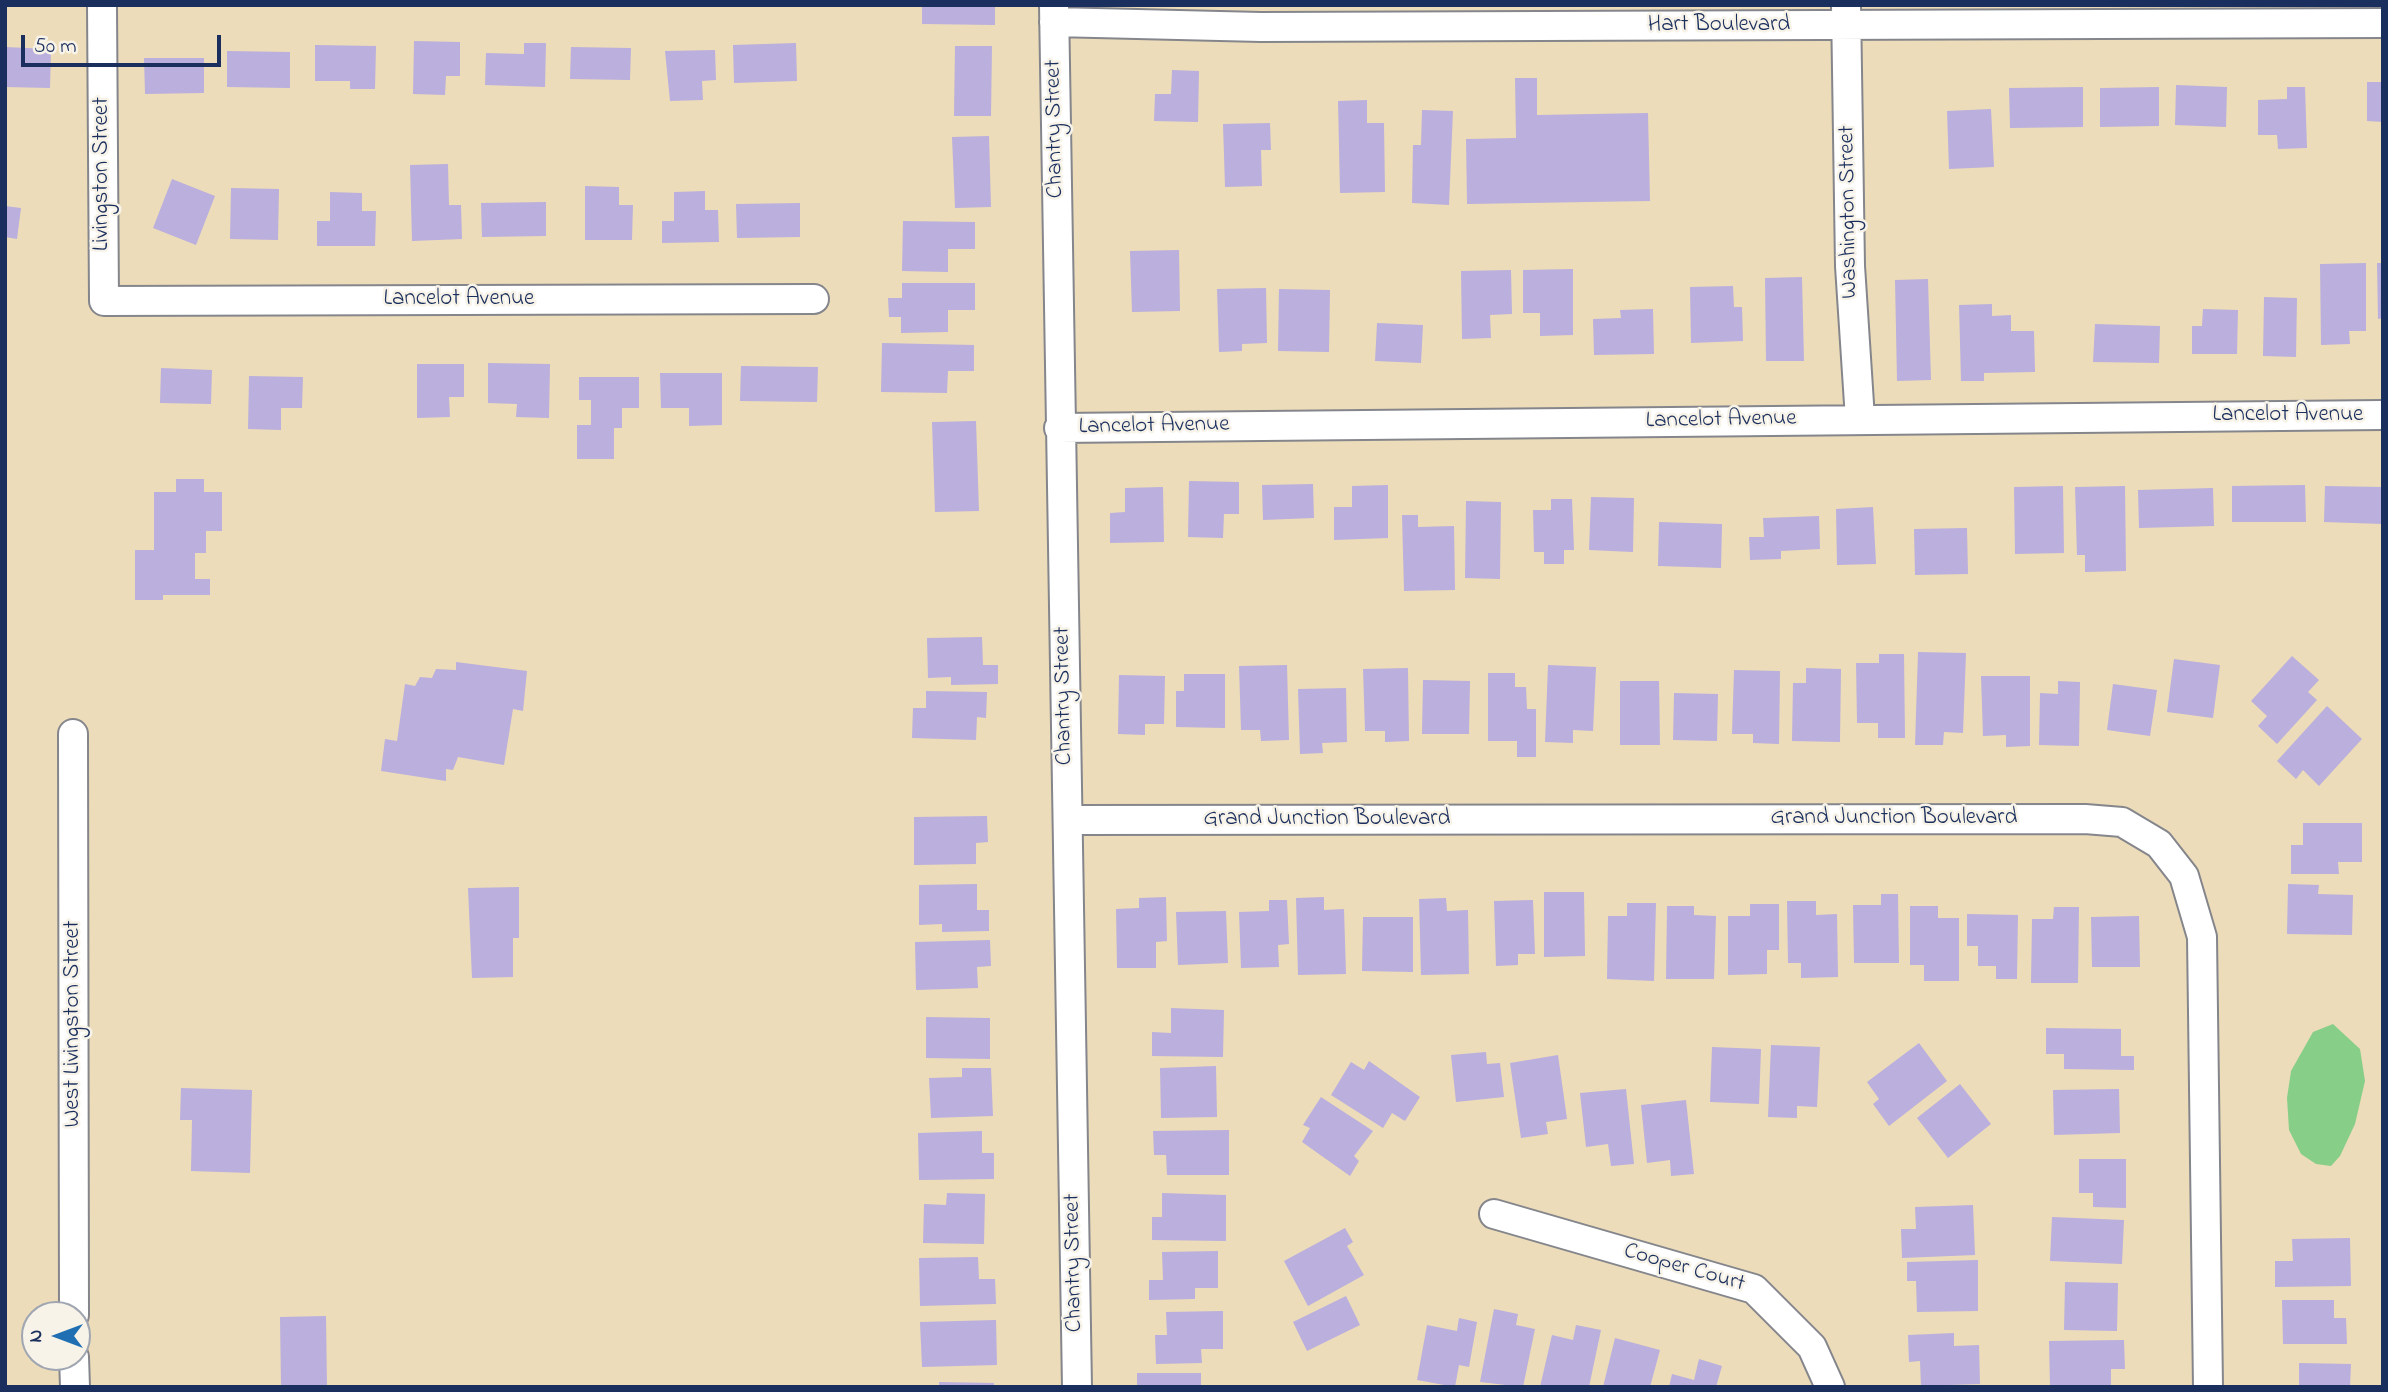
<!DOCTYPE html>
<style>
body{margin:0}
#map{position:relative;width:2388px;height:1392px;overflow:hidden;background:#eddcb9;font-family:"Indie Flower",sans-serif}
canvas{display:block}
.frame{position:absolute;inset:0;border:7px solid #1b2f5e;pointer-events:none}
.north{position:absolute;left:21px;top:1301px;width:70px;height:70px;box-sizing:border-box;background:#f7f3e8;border:2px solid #9fa5b1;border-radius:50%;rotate:270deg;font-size:19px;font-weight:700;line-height:28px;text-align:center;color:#1b2f5e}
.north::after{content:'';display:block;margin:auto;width:24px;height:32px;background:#1f6fb2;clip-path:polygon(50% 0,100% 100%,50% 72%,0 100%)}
.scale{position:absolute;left:21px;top:35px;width:200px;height:32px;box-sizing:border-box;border:4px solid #1b2f5e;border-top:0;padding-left:9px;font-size:21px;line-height:24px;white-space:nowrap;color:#1b2f5e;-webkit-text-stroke:5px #f7f3e8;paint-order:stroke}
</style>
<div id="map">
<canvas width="2388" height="1392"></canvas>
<div class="frame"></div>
<div class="north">N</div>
<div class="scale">50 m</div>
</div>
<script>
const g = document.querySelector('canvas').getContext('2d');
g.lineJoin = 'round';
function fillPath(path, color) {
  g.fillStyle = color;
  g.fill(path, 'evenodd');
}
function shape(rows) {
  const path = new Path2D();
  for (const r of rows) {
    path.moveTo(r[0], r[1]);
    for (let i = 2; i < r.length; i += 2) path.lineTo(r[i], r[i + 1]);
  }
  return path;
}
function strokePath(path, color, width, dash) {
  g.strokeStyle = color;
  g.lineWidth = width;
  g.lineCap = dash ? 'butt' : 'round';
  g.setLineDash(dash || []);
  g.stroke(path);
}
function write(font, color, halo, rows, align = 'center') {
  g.font = font + ' "Indie Flower",sans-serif';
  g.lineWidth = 5;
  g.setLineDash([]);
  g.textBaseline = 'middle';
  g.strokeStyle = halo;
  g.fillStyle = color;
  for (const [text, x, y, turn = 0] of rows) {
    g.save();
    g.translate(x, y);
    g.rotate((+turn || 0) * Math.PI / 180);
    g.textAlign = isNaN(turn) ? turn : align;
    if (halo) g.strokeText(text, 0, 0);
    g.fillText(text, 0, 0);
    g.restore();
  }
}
fillPath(shape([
 [2333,1024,2360,1049,2365,1081,2355,1124,2340,1156,2331,1166,2316,1164,2301,1154,2289,1130,2287,1098,2291,1071,2313,1032]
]), '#87ce89');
fillPath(shape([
 [922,5,995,5,995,25,922,24],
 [414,41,460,42,460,76,446,76,445,95,413,94],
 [524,43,546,43,545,87,485,85,486,53,524,54],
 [796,43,797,81,734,83,733,45],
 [315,45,376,46,375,89,350,89,350,81,315,81],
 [955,46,992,46,991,116,954,116],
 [5,47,51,49,50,88,5,87],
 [571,47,631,48,630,80,570,79],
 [715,50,716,80,702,81,703,100,670,101,665,51],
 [227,51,290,52,290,88,227,87],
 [144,58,204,58,204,93,145,94],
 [1172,70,1199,71,1198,122,1154,121,1155,94,1171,94],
 [1515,78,1537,78,1537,115,1648,113,1650,201,1467,204,1466,139,1516,138],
 [2367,82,2383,82,2383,122,2367,121],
 [2176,85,2227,87,2226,127,2175,125],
 [2083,87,2083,127,2010,128,2009,88],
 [2159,87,2159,126,2100,127,2100,88],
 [2287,87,2305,87,2307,148,2278,149,2277,135,2258,135,2258,100,2287,99],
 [1367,100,1367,123,1384,123,1385,192,1340,193,1338,101],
 [1991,109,1994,167,1949,169,1947,111],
 [1422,110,1453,111,1449,205,1412,203,1413,145,1421,145],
 [1270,123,1271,150,1261,150,1262,186,1225,187,1223,124],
 [989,136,991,207,955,208,952,137],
 [448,164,449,205,461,205,462,239,412,241,410,165],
 [172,179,215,196,196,245,153,228],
 [585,186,619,187,619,205,633,205,632,240,585,240],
 [231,188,279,189,278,240,230,239],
 [705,191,705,210,718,210,719,242,662,243,662,221,674,221,674,192],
 [330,192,362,193,362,211,376,211,375,246,317,246,317,221,330,221],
 [546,202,546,236,482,237,481,203],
 [800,203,800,237,737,238,736,204],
 [5,206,21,208,17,239,5,237],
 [903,221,975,222,975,249,948,249,948,272,902,271],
 [1179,250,1180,311,1132,312,1130,251],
 [2366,263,2366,331,2349,331,2350,344,2321,345,2320,264],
 [2377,263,2383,263,2383,318,2378,319],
 [1573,269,1573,335,1540,336,1540,313,1523,313,1523,270],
 [1511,270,1512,314,1490,315,1491,338,1462,339,1461,271],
 [1802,277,1804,361,1766,361,1765,278],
 [1928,279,1931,380,1897,381,1895,280],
 [902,283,975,283,975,310,948,310,948,332,901,333,901,317,889,317,888,298,902,298],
 [1733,286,1734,307,1742,307,1743,341,1691,343,1690,287],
 [1266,288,1267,343,1242,344,1242,351,1219,352,1217,289],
 [1279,289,1330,290,1329,352,1278,351],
 [2264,297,2297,298,2296,357,2263,356],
 [1992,304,1992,316,2011,315,2011,331,2034,331,2035,372,1984,373,1984,381,1961,381,1959,305],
 [1653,309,1654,354,1594,355,1593,319,1621,318,1620,310],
 [2203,309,2238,310,2237,354,2192,354,2192,326,2202,326],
 [1377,323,1423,325,1421,363,1375,361],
 [2095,324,2160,326,2159,363,2093,362],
 [882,343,974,345,974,371,948,371,947,393,881,392],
 [488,363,550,364,549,418,516,417,517,404,488,403],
 [417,364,464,364,464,397,449,397,450,417,417,418],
 [741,366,818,367,817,402,740,401],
 [161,368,212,370,211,404,160,403],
 [660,373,722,373,722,425,689,426,689,408,661,408],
 [249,376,303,377,302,408,281,408,281,430,248,429],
 [579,377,639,377,639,408,622,408,622,428,614,428,614,459,577,459,577,425,591,425,591,400,579,400],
 [976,421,979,511,935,512,932,422],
 [176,479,204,479,204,492,222,492,222,531,206,531,206,553,195,553,195,579,210,579,210,595,163,595,163,600,135,600,135,550,154,550,154,492,176,492],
 [1189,481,1239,482,1239,514,1224,514,1223,538,1188,537],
 [1313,484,1314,518,1263,520,1262,485],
 [1388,485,1388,538,1334,540,1334,507,1352,507,1352,486],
 [2305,485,2306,522,2232,522,2232,486],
 [2063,486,2064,553,2015,554,2014,487],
 [2125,486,2126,571,2085,572,2085,555,2077,555,2075,487],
 [2325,486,2383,487,2383,524,2324,522],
 [1163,487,1164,542,1110,543,1110,513,1125,512,1125,488],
 [2213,488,2214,526,2139,528,2138,490],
 [1591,497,1634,498,1633,552,1589,550],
 [1551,499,1572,499,1574,550,1564,550,1564,564,1544,564,1544,552,1534,552,1533,510,1551,510],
 [1466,501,1501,502,1500,579,1465,578],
 [1873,507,1876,564,1837,565,1836,509],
 [1402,515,1418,515,1418,527,1454,526,1455,590,1404,591],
 [1819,516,1820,549,1781,551,1781,559,1750,560,1749,537,1764,537,1763,518],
 [1659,522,1722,524,1721,568,1658,566],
 [1967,528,1968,574,1915,575,1914,529],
 [982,637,983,665,998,665,998,684,951,685,951,677,928,678,927,638],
 [1918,652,1966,653,1963,733,1944,732,1943,745,1915,745],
 [1879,654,1904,654,1905,738,1878,738,1878,723,1857,723,1856,663,1879,663],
 [2292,656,2319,680,2308,692,2317,700,2277,744,2258,726,2267,716,2251,701],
 [2174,659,2220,665,2213,718,2167,712],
 [456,662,527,671,523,711,513,709,504,765,458,757,453,770,446,769,446,781,381,771,385,739,397,741,405,684,415,686,420,677,432,678,436,669,456,670],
 [1287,665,1289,740,1261,741,1260,730,1241,730,1239,666],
 [1548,665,1596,667,1593,731,1573,730,1573,743,1545,742],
 [1408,668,1409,741,1385,742,1385,731,1365,731,1363,669],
 [1806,668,1841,669,1840,742,1792,741,1793,683,1806,683],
 [1734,670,1780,671,1779,744,1753,743,1753,734,1732,734],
 [1488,673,1515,673,1515,687,1526,687,1527,709,1536,709,1536,757,1517,757,1517,741,1488,741],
 [1184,674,1225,674,1225,728,1176,727,1176,691,1184,691],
 [1119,675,1165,676,1164,724,1145,724,1145,735,1118,734],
 [1981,676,2030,676,2030,746,2006,747,2006,735,1983,736],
 [1423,680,1470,681,1469,734,1422,734],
 [1620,681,1659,681,1660,745,1620,745],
 [2058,681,2080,682,2079,746,2039,745,2040,693,2058,694],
 [2113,684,2157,690,2150,736,2107,730],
 [1346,688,1347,742,1322,743,1323,753,1300,754,1298,689],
 [926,691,987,692,986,718,977,717,976,740,912,738,913,708,926,708],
 [1674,693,1718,694,1717,741,1673,740],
 [2327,706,2362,739,2319,786,2303,770,2296,779,2277,761],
 [987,816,988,842,976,843,976,864,914,865,914,817],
 [2303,823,2362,823,2362,862,2338,862,2339,874,2291,874,2291,845,2303,845],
 [977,884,977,910,989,910,989,931,942,932,942,924,919,925,919,885],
 [2288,884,2319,885,2318,894,2353,895,2352,935,2287,934],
 [519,887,519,938,513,938,513,977,472,978,468,888],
 [1544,892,1584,892,1585,956,1544,957],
 [1881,894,1898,894,1899,963,1854,963,1853,905,1881,905],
 [1166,897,1167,941,1156,942,1156,968,1117,968,1116,909,1139,908,1139,898],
 [1324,897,1324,910,1344,909,1346,974,1298,975,1296,898],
 [1446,898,1447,911,1468,910,1469,974,1421,975,1419,899],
 [1269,900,1287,900,1289,944,1278,945,1279,967,1241,968,1239,912,1269,911],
 [1533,900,1535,954,1518,954,1518,965,1496,966,1494,901],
 [1787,901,1816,901,1816,915,1837,914,1838,977,1801,978,1801,963,1788,963],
 [1627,903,1656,903,1654,981,1607,979,1608,916,1627,916],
 [1750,904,1779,904,1779,950,1767,950,1767,974,1728,975,1728,916,1750,916],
 [1667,906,1694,906,1694,915,1716,916,1714,979,1666,979],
 [1910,906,1938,906,1938,918,1959,918,1959,981,1924,981,1924,965,1910,965],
 [2054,907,2079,907,2078,983,2031,983,2032,919,2053,919],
 [1226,911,1228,963,1178,965,1176,912],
 [1967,914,2018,915,2017,979,1996,979,1996,966,1978,966,1978,946,1967,946],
 [2139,916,2140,967,2092,967,2091,917],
 [1363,917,1413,917,1413,972,1362,971],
 [990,940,991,966,977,967,978,988,916,990,915,942],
 [1171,1008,1224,1010,1223,1057,1152,1056,1152,1032,1171,1033],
 [926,1017,990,1018,990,1059,926,1058],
 [2046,1028,2121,1029,2121,1056,2134,1056,2134,1070,2064,1069,2064,1054,2046,1054],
 [1919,1043,1947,1081,1889,1126,1873,1104,1879,1099,1867,1082],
 [1771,1045,1820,1047,1817,1107,1797,1106,1797,1118,1768,1117],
 [1712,1047,1761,1049,1759,1104,1710,1102],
 [1486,1052,1487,1064,1500,1063,1504,1097,1456,1102,1451,1055],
 [1558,1055,1567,1119,1546,1122,1548,1134,1521,1138,1510,1063],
 [1369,1061,1420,1097,1405,1121,1392,1113,1383,1128,1331,1095,1351,1062,1364,1070],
 [1216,1066,1217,1117,1161,1118,1160,1068],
 [962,1068,991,1068,993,1116,931,1118,929,1078,962,1077],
 [1960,1084,1991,1124,1948,1158,1917,1118],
 [181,1088,252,1090,250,1173,191,1171,192,1120,180,1120],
 [1626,1089,1634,1164,1611,1166,1608,1144,1586,1147,1580,1093],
 [2119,1089,2120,1133,2054,1135,2053,1090],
 [1321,1097,1373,1131,1354,1156,1359,1161,1350,1176,1302,1142,1310,1128,1303,1125],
 [1686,1100,1694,1174,1671,1176,1670,1160,1647,1163,1641,1105],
 [1229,1130,1229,1175,1167,1175,1166,1155,1154,1155,1153,1131],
 [982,1131,982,1153,994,1153,994,1179,919,1180,918,1133],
 [2079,1159,2126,1159,2126,1208,2093,1207,2093,1193,2079,1193],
 [947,1193,985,1194,984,1244,923,1243,924,1204,946,1205],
 [1162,1193,1226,1195,1226,1241,1152,1240,1152,1217,1162,1217],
 [1973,1205,1975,1255,1902,1258,1901,1229,1916,1229,1915,1207],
 [2052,1217,2124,1220,2122,1264,2050,1261],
 [1345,1228,1353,1242,1347,1246,1364,1275,1308,1306,1284,1261],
 [2350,1238,2351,1286,2275,1287,2275,1261,2293,1261,2292,1239],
 [1218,1251,1218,1288,1195,1288,1195,1299,1149,1300,1149,1280,1163,1280,1162,1252],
 [978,1257,979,1279,995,1279,996,1304,920,1306,919,1258],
 [1978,1260,1978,1311,1917,1312,1916,1281,1907,1281,1907,1262],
 [2065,1282,2118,1283,2117,1331,2064,1330],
 [1346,1296,1360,1325,1307,1351,1293,1322],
 [2282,1300,2334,1300,2334,1318,2346,1318,2347,1344,2283,1344],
 [1494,1309,1518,1314,1516,1325,1535,1329,1523,1387,1480,1382],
 [1223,1311,1223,1349,1201,1349,1202,1363,1156,1364,1155,1335,1167,1335,1166,1312],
 [326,1316,327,1387,281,1387,280,1317],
 [1459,1318,1477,1322,1469,1367,1459,1365,1455,1387,1417,1380,1427,1325,1457,1331],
 [996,1320,997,1365,922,1367,920,1322],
 [1576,1325,1601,1330,1589,1387,1540,1387,1552,1335,1573,1340],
 [1954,1333,1954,1346,1979,1345,1980,1384,1921,1386,1920,1361,1909,1362,1908,1335],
 [1615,1338,1660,1350,1650,1387,1603,1387],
 [2124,1340,2125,1369,2111,1369,2111,1387,2050,1387,2049,1341],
 [1699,1359,1722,1366,1716,1387,1669,1387,1672,1374,1694,1380],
 [2299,1363,2351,1364,2350,1387,2299,1387],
 [1137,1373,1201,1373,1201,1387,1137,1387],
 [939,1382,994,1383,994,1387,939,1387]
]), '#baafdd');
const minor = shape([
 [102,5,104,301,814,299],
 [1054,5,1077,1387],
 [1846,5,1850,266,1860,419],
 [1054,22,1261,27,2383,23],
 [1059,428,2383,415],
 [73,734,74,1315],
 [1068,820,2085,819,2122,822,2159,844,2184,876,2202,937,2208,1387],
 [1494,1214,1754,1289,1812,1347,1830,1387],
 [74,1357,75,1387]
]);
strokePath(minor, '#84868c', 32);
strokePath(minor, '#fff', 28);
write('23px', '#1b2f5e', '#f7f3e8', [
 ["Hart Boulevard",1719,26],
 ["Chantry Street",1056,129,-91],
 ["Livingston Street",103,174,-90],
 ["Washington Street",1850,212,-91],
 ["Lancelot Avenue",459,300],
 ["Lancelot Avenue",2288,416],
 ["Lancelot Avenue",1721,421,-1],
 ["Lancelot Avenue",1154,427,-1],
 ["Chantry Street",1065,696,-91],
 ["Grand Junction Boulevard",1894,819],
 ["Grand Junction Boulevard",1327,820],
 ["West Livingston Street",74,1024,-90],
 ["Chantry Street",1075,1263,-91],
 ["Cooper Court",1684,1269,16]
]);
</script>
